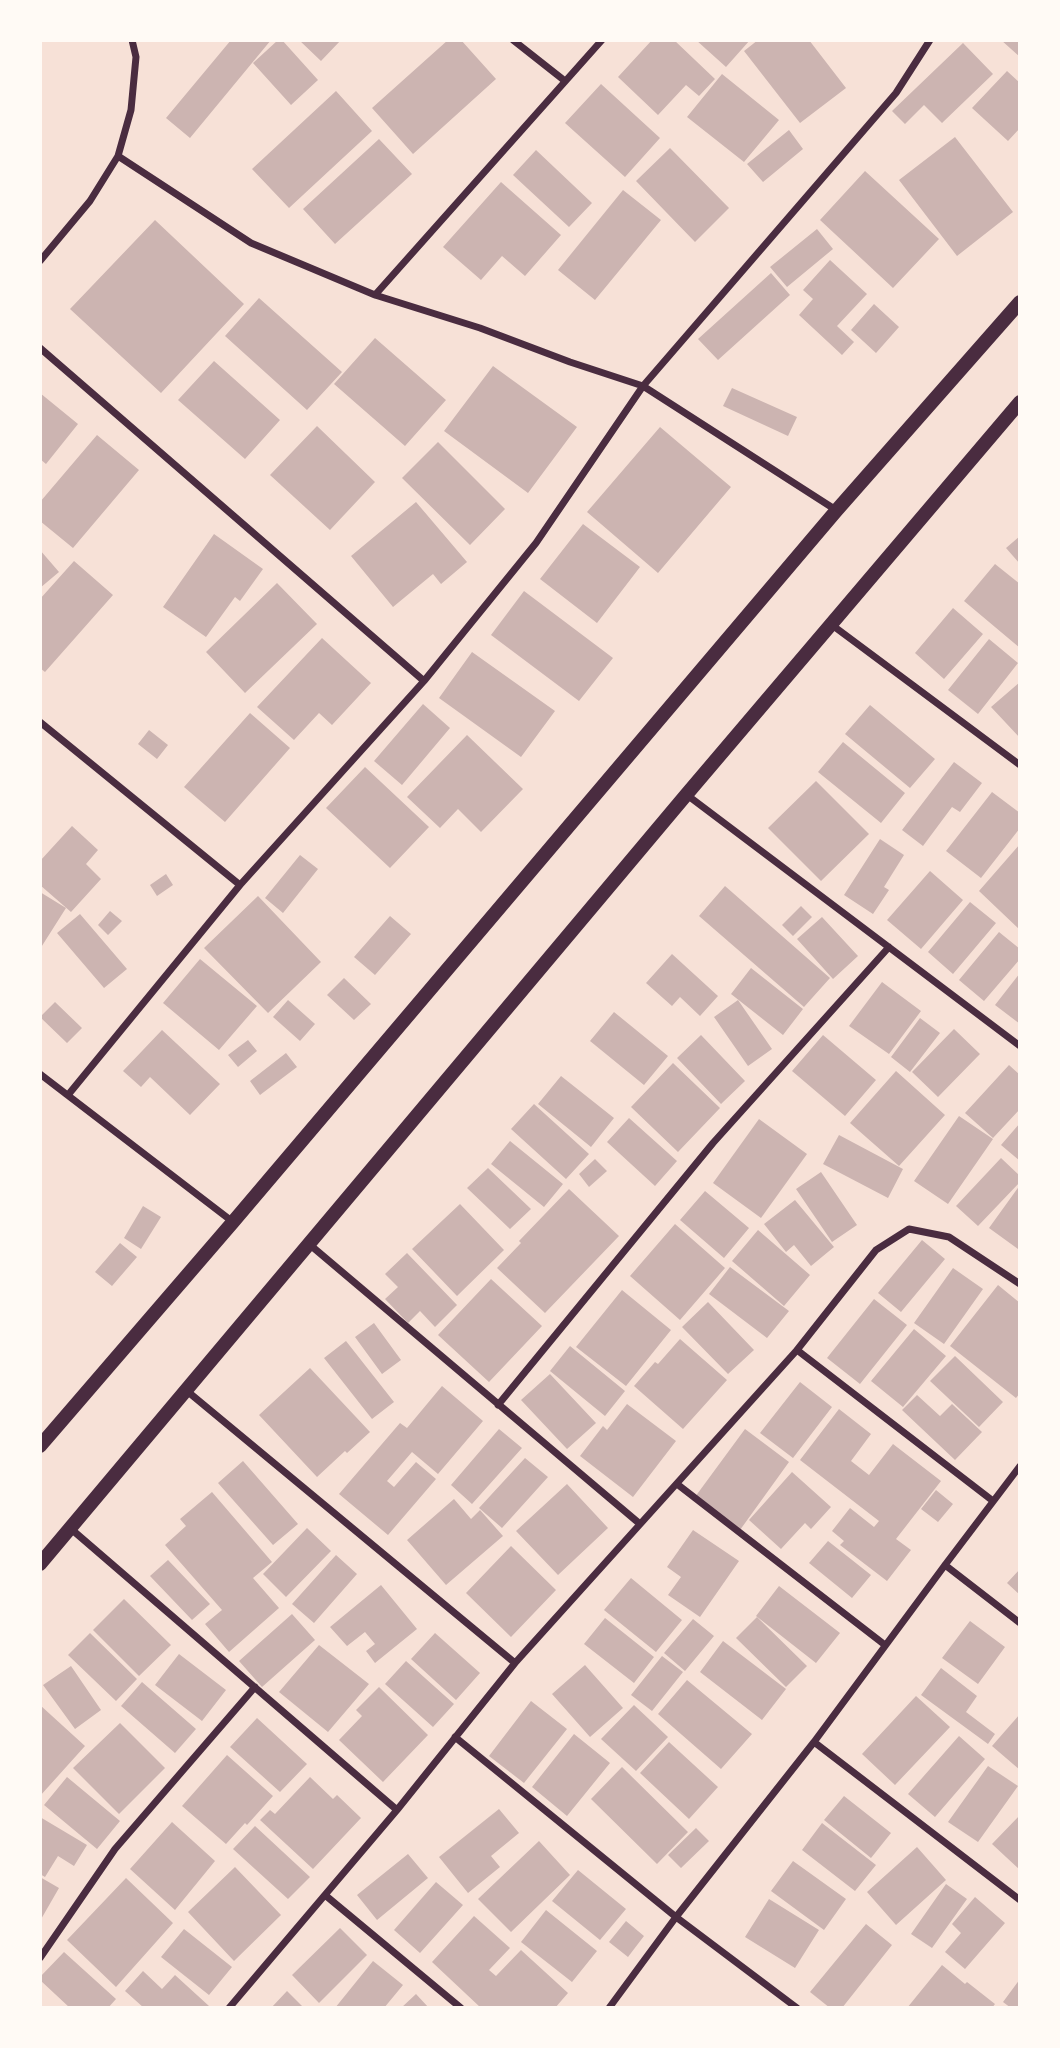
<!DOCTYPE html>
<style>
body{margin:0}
#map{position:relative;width:1060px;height:2048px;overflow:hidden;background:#f7e1d7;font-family:Barlow,sans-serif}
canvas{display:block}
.frame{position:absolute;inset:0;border:42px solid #fffaf5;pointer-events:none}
</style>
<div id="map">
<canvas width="1060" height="2048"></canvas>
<div class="frame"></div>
</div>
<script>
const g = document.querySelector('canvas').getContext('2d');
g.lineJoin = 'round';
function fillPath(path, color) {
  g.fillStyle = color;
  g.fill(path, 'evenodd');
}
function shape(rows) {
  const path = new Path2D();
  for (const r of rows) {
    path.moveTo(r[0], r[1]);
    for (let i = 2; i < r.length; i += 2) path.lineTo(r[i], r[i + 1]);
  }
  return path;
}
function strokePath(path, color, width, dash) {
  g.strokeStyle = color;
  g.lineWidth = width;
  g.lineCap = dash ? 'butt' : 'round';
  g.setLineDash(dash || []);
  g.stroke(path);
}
fillPath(shape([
 [231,40,271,40,190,138,166,118],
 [278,40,282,40,318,80,291,105,253,63],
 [299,40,341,40,321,61],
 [448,40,461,40,496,79,413,154,372,108],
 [652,40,674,40,715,79,699,96,686,85,658,115,618,77],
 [696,40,750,40,726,67],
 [758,40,809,40,846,88,800,123,744,51],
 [1001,40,1020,40,1020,57],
 [963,43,993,74,942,123,924,105,905,124,892,111],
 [1007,71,1020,83,1020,128,1008,141,972,108],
 [722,74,779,120,744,162,687,117],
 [601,84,660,138,625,177,565,123],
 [336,91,372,131,289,208,252,169],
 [789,130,803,149,763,182,747,164],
 [955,137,1013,212,957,256,899,180],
 [379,139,412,174,335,244,303,209],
 [670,148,729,208,695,242,636,181],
 [536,150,592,203,569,227,513,175],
 [865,171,939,239,893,288,820,220],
 [501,182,561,235,525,276,502,256,481,280,443,247],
 [623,190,661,220,595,300,558,270],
 [155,220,244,304,161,393,70,309],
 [817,229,833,249,787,287,770,267],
 [830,260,867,294,837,326,854,342,842,355,799,315,813,299,803,290],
 [771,273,790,295,718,360,698,339],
 [259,298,342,372,307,410,225,336],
 [874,304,899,327,876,353,851,330],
 [375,338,446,400,405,446,334,384],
 [214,361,280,420,245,459,178,400],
 [493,366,577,427,528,493,444,431],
 [732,388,797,417,788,436,723,406],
 [40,393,78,424,46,464,40,459],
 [317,426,375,482,330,530,270,475],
 [660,427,731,487,658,573,587,512],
 [97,435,139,470,73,548,40,521,40,502],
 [438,442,505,509,470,545,402,478],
 [416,502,467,562,441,584,433,574,393,607,351,556],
 [583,524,640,567,597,623,540,579],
 [214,534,263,569,240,601,235,597,206,637,163,607],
 [1020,536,1020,564,1006,548],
 [40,550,59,572,40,588],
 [74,561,113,595,45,672,40,668,40,599],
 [995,564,1020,584,1020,648,964,601],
 [277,583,317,624,245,693,206,652],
 [524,591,613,658,579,701,491,635],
 [953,608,983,634,944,679,915,653],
 [322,638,371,683,332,725,319,713,294,740,257,707],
 [989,639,1018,663,978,714,948,690],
 [472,652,555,711,521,757,439,698],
 [1020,682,1020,738,991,707],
 [423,704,450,728,402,785,374,761],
 [870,705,935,759,910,788,845,734],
 [250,713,290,748,225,822,184,787],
 [149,730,168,745,157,759,138,744],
 [467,735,523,789,481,832,458,809,440,828,407,797],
 [843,742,905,793,881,823,818,772],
 [954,762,982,783,960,812,952,807,923,846,902,830],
 [365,767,429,827,390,868,326,808],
 [816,781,869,834,821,881,768,828],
 [992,792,1020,813,1020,828,981,878,946,851],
 [72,826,98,850,86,864,101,879,71,912,40,885,40,861],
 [880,839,904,855,884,887,889,890,873,914,844,895],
 [1020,844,1020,930,979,891],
 [300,855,318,869,283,913,265,898],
 [930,871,963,900,921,949,887,920],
 [166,874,173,885,157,896,150,885],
 [725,886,830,978,804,1007,699,916],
 [40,892,66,908,40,949],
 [258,896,321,962,268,1013,204,948],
 [970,902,996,923,953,974,928,952],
 [801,906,812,917,793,936,782,925],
 [110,911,122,921,108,935,98,925],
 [80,914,127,969,104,988,57,933],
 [390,916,411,934,375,975,354,957],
 [822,917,858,956,833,979,797,939],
 [999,932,1020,949,1020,959,984,1001,959,980],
 [672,954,718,996,700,1016,680,997,672,1006,646,983],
 [200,959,257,1006,219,1050,163,1003],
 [751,968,803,1009,783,1035,731,994],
 [1020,973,1020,1024,995,1005],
 [344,978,371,1004,354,1020,327,995],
 [882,982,921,1011,889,1054,849,1026],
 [288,1000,315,1024,300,1041,273,1017],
 [738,1000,772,1049,748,1066,714,1017],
 [55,1002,82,1028,67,1043,40,1017],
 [614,1012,668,1056,644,1085,590,1041],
 [920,1018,940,1033,910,1072,891,1057],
 [954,1029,980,1054,938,1097,912,1072],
 [162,1030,220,1084,190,1115,150,1077,141,1087,123,1071],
 [701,1035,745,1081,721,1104,677,1058],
 [823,1035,876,1080,845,1116,792,1071],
 [248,1040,257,1051,238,1067,228,1055],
 [286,1053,297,1067,260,1095,250,1081],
 [673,1063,720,1108,678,1152,631,1107],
 [1009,1065,1020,1075,1020,1109,993,1138,965,1113],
 [896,1071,945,1115,899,1166,850,1123],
 [561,1076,614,1118,591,1147,538,1104],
 [534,1104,589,1154,566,1179,511,1129],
 [959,1116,993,1139,948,1204,914,1181],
 [629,1118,677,1161,655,1186,607,1142],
 [759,1119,807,1154,761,1218,713,1183],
 [1020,1123,1020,1161,1001,1145],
 [839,1135,903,1169,888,1198,823,1164],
 [510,1141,563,1184,544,1207,491,1164],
 [1001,1158,1020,1176,1020,1182,978,1226,956,1206],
 [595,1159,607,1171,589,1187,579,1174],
 [488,1168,531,1209,510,1229,467,1188],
 [821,1172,857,1225,832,1242,796,1189],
 [1020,1185,1020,1247,1018,1249,989,1228],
 [569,1189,619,1236,545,1313,497,1268,521,1243,519,1241],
 [705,1191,749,1228,724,1258,680,1220],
 [795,1200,834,1247,811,1266,794,1245,786,1252,764,1224],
 [460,1204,504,1250,457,1296,412,1249],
 [143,1206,161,1217,141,1249,124,1238],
 [675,1224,725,1268,680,1320,630,1276],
 [758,1230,810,1275,784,1306,732,1261],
 [922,1240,945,1259,901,1312,878,1293],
 [120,1243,137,1257,112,1286,95,1272],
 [407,1253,457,1305,435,1327,420,1311,408,1323,385,1299,398,1287,385,1274],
 [730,1267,789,1311,767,1338,709,1294],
 [953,1268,983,1289,944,1344,914,1323],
 [491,1279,542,1326,489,1382,438,1335],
 [998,1285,1020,1303,1020,1393,1016,1398,950,1346],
 [622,1290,671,1330,626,1386,576,1347],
 [874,1299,907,1325,860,1384,827,1358],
 [708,1302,754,1350,728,1374,682,1327],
 [374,1323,401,1360,382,1374,355,1337],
 [914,1329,946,1356,903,1407,871,1381],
 [680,1339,727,1380,683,1429,634,1386,655,1362,658,1364],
 [346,1341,394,1402,372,1419,324,1358],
 [570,1346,625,1391,605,1416,550,1371],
 [955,1356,1003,1402,979,1427,930,1381],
 [310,1368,370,1432,347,1453,345,1451,317,1477,259,1415],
 [550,1374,596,1423,567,1449,521,1400],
 [800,1382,832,1407,793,1458,760,1433],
 [442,1386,483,1421,438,1474,412,1452,387,1481,394,1487,416,1462,436,1479,388,1535,339,1494,400,1423,407,1428],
 [917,1395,940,1416,952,1404,982,1432,955,1460,902,1410],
 [627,1404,676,1441,633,1497,580,1456,603,1426,607,1430],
 [839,1409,871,1434,851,1461,869,1475,893,1444,941,1481,896,1539,911,1550,887,1581,840,1545,844,1541,832,1531,850,1508,874,1527,879,1521,800,1460],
 [499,1429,522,1448,472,1504,451,1485],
 [745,1429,789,1462,740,1530,695,1497],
 [525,1458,548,1477,502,1528,479,1508],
 [243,1461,298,1524,273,1545,218,1483],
 [792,1472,831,1507,811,1529,805,1523,781,1549,749,1520],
 [567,1484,608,1528,558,1575,516,1531],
 [936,1490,953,1504,938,1522,921,1509],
 [212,1492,272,1562,253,1578,279,1608,229,1652,205,1624,222,1610,165,1545,186,1526,180,1519],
 [454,1499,471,1519,480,1510,503,1536,446,1585,407,1540],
 [307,1528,331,1551,286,1597,263,1574],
 [693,1530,739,1561,700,1617,668,1595,681,1577,667,1567],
 [828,1541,871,1575,852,1598,809,1563],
 [511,1546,556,1590,511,1637,466,1593],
 [336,1555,357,1574,314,1623,292,1604],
 [168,1560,210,1604,192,1620,150,1576],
 [1020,1569,1020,1595,1007,1583],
 [631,1578,682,1620,656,1652,604,1610],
 [381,1585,417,1629,375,1663,366,1651,375,1644,365,1632,347,1646,330,1627],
 [779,1586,840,1633,816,1663,756,1616],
 [124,1599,171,1645,139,1676,93,1630],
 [292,1614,315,1640,262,1687,239,1661],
 [757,1617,807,1666,786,1687,736,1638],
 [605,1618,654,1657,634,1683,584,1644],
 [693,1619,714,1636,685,1671,664,1653],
 [970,1621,1005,1647,978,1684,942,1658],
 [90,1633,137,1679,116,1701,68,1655],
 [435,1633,480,1673,456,1700,411,1659],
 [723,1641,786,1689,762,1720,700,1672],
 [319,1645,369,1684,328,1732,279,1692],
 [179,1654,226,1690,202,1721,155,1685],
 [662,1656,683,1672,652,1711,631,1695],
 [406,1661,454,1704,433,1727,385,1684],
 [585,1665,623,1708,590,1737,552,1694],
 [71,1666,101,1710,75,1729,43,1685],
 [941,1668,977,1696,966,1712,995,1734,988,1744,921,1695],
 [687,1680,752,1734,721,1769,658,1714],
 [142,1682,196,1729,175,1753,121,1706],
 [379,1687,428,1735,383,1782,339,1740,362,1716,356,1710],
 [916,1696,950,1727,895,1785,862,1754],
 [531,1701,567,1729,524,1783,489,1756],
 [40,1705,85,1746,40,1796],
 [634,1705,668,1737,636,1771,601,1739],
 [1020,1714,1020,1770,992,1746],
 [257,1718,307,1764,280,1792,230,1747],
 [120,1723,165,1768,119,1814,73,1768],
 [574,1734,610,1763,567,1816,532,1787],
 [959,1736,985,1759,935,1817,908,1794],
 [669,1742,718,1787,689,1819,640,1773],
 [227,1755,273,1796,247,1825,245,1823,226,1844,182,1806],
 [988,1766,1018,1786,978,1842,948,1822],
 [622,1767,688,1832,657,1864,591,1799],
 [67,1777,120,1821,97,1849,44,1805],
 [310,1777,333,1799,337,1795,361,1818,313,1869,260,1820,270,1810,275,1814],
 [844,1796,891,1833,871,1858,824,1820],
 [499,1809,519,1833,491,1856,500,1867,468,1893,439,1857],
 [1020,1815,1020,1870,992,1844],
 [40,1817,87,1845,74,1866,58,1856,45,1877,40,1874],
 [172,1822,215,1861,175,1910,130,1869],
 [822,1823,876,1865,855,1891,802,1850],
 [255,1826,310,1877,288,1899,233,1849],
 [696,1828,709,1841,681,1868,668,1855],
 [539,1841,570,1875,511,1932,478,1899],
 [917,1847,946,1880,896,1925,867,1892],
 [408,1854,428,1878,377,1920,357,1895],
 [793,1861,846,1899,824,1930,771,1891],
 [235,1867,281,1915,234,1961,188,1912],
 [578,1870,626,1909,600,1940,552,1901],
 [40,1877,59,1888,40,1921],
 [126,1878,173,1923,116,1987,67,1940],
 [436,1882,463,1905,420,1953,394,1930],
 [946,1884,967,1899,932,1948,911,1934],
 [975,1897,1005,1923,965,1969,945,1952,961,1933,952,1924],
 [769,1899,819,1930,795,1968,745,1937],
 [546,1910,597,1951,572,1982,521,1942],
 [474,1916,510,1948,489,1970,496,1976,521,1950,568,1993,555,2008,481,2008,432,1962],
 [626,1921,644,1936,628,1957,609,1942],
 [866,1924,892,1945,842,2008,830,2008,810,1992],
 [340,1928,367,1955,319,2003,292,1975],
 [184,1929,232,1967,209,1995,161,1957],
 [64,1952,116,1999,108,2008,70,2008,40,1980,40,1977],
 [373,1961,403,1985,384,2008,335,2008],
 [942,1965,965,1984,967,1982,995,2004,992,2008,907,2008],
 [143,1971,162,1989,175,1975,209,2006,208,2008,144,2008,125,1991],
 [1020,1979,1020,2008,1011,2008,1003,2002],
 [287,1991,304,2008,271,2008],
 [416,1994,429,2008,401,2008]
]), '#ccb4b1');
strokePath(shape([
 [513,40,565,81],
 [118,156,251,243,375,295,480,328,570,362,643,386,836,510],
 [40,261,90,201,118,156,131,110,136,57,132,40],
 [375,295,602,40],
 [40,348,424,681],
 [832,625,1020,765],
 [40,722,240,885],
 [687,795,1020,1046],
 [40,1074,233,1222],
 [68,1095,240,885,424,681,536,543,643,386,896,93,930,40],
 [309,1244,640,1524],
 [797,1350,993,1501],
 [187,1391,515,1663],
 [498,1405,713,1143,889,947],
 [677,1484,885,1645],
 [70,1528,397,1810],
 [945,1565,1020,1623],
 [455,1737,676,1917,797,2008],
 [814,1742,1020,1900],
 [325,1895,461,2008],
 [40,1958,115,1849,255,1687],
 [229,2008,397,1810,515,1663,797,1350,876,1250,909,1229,949,1237,1020,1284],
 [609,2008,676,1917,814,1742,945,1565,1020,1466]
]), '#4a2c40', 7);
strokePath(shape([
 [40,1446,233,1222,836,511,1020,302],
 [40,1564,686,795,1020,402]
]), '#4a2c40', 14);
</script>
